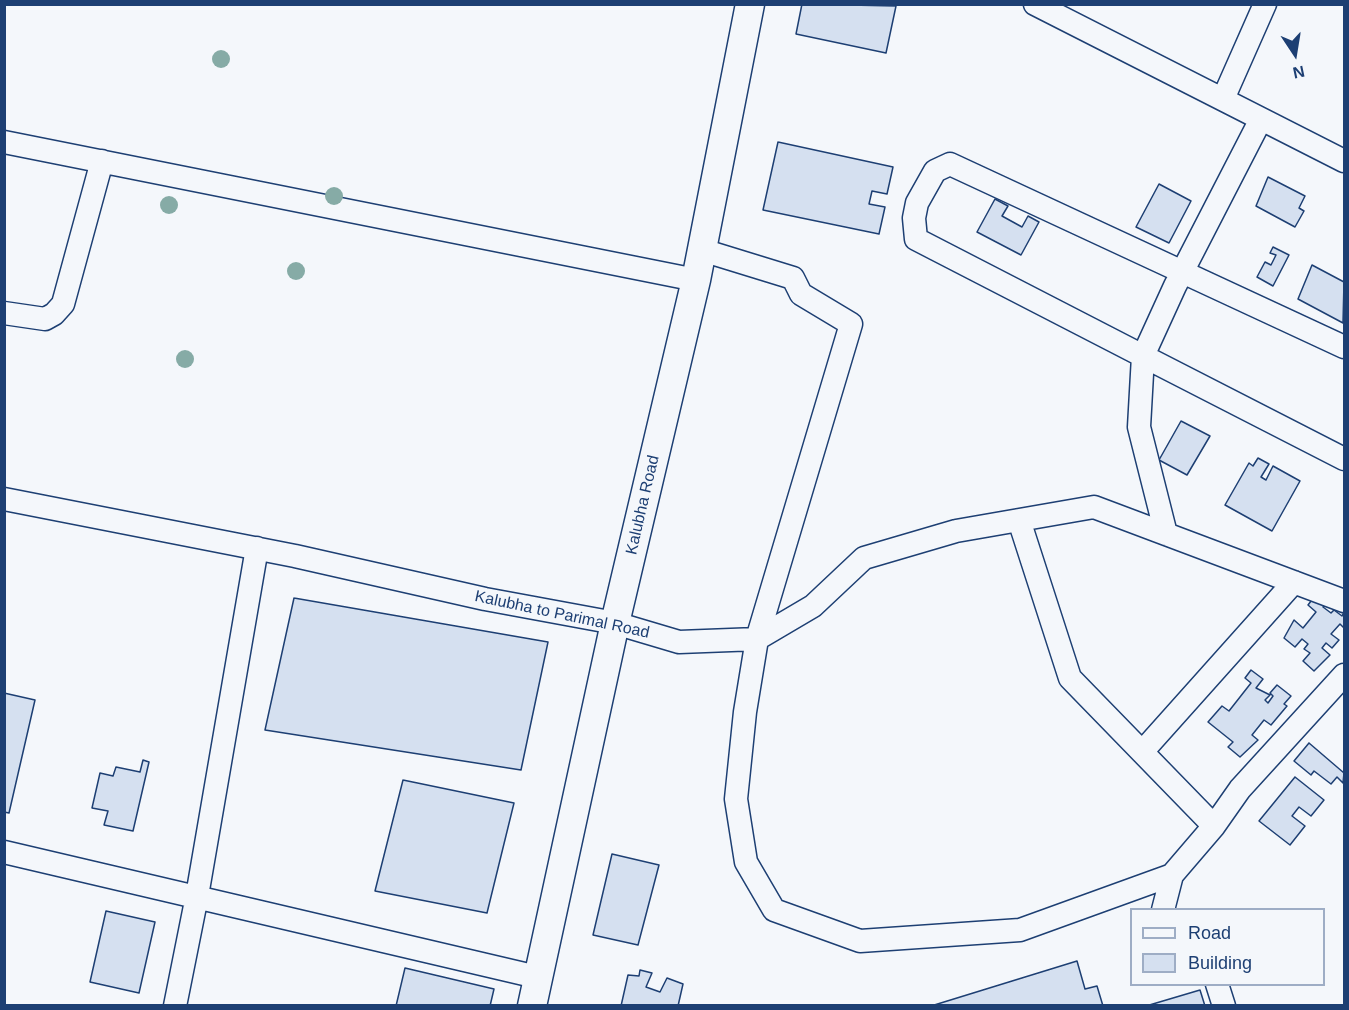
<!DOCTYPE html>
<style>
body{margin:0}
#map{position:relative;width:1349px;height:1010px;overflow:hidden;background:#f4f7fb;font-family:Helvetica,sans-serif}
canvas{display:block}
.frame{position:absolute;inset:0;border:6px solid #1d3f73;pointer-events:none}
.legend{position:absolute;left:1130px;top:908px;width:195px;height:78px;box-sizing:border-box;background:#f4f7fb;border:2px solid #9eadc5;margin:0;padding:8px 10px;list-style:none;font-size:18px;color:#1d3f73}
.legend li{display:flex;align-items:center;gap:12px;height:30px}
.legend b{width:30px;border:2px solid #9eadc5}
.north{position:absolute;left:1265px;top:24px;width:60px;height:60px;-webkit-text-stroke:4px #f4f7fb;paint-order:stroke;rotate:168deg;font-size:16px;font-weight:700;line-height:24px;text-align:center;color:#1d3f73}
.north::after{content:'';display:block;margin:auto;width:21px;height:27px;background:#1d3f73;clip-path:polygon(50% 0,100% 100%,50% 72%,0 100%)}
</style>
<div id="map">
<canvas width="1349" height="1010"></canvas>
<div class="frame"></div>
<ul class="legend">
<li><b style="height:8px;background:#f4f7fb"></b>Road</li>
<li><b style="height:16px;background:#d5e0f0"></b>Building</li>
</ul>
<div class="north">N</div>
</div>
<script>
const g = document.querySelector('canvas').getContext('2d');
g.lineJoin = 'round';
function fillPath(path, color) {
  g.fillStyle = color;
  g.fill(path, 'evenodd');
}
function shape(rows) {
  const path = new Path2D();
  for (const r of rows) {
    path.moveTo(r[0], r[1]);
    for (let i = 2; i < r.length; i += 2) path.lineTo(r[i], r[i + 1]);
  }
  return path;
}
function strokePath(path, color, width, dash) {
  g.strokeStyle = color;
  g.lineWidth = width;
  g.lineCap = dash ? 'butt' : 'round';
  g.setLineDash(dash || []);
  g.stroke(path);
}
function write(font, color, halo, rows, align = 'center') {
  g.font = font + ' Helvetica,sans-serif';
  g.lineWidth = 4.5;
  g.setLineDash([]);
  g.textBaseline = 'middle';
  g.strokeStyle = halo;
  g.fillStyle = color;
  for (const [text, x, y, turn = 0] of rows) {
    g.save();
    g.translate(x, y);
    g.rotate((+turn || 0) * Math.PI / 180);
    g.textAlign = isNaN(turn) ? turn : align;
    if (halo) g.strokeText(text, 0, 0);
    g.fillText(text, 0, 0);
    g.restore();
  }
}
const building = shape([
 [802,4,896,6,886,53,796,34,802,4],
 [778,142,893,167,887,194,872,191,869,204,885,207,879,234,763,210,778,142],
 [1268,177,1305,196,1299,208,1304,211,1295,227,1256,206,1268,177],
 [1159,184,1191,201,1169,243,1136,227,1159,184],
 [995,199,1008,206,1002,216,1022,227,1028,216,1039,222,1021,255,977,232,995,199],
 [1273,247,1289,255,1273,286,1257,277,1265,262,1271,265,1276,255,1270,253,1273,247],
 [1312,265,1344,282,1343,323,1298,299,1312,265],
 [1181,421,1210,436,1187,475,1159,460,1181,421],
 [1258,458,1269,464,1261,477,1266,480,1273,466,1300,481,1272,531,1225,505,1249,463,1253,466,1258,458],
 [1318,592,1331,598,1323,607,1331,613,1334,610,1342,616,1344,612,1344,628,1340,624,1331,634,1339,640,1332,648,1326,643,1322,648,1330,655,1314,671,1303,661,1310,653,1304,649,1308,644,1302,639,1295,647,1284,638,1294,620,1303,628,1316,612,1308,605,1318,592],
 [294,598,548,642,521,770,265,730,294,598],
 [1251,670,1263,679,1256,688,1270,695,1265,700,1268,703,1273,696,1270,693,1277,685,1291,696,1284,704,1287,706,1271,725,1264,720,1252,735,1258,740,1240,757,1228,747,1233,742,1208,722,1222,706,1229,711,1251,683,1245,678,1251,670],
 [4,693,35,700,9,813,4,812,4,693],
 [1309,743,1344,773,1343,783,1337,777,1331,784,1314,771,1311,775,1294,761,1309,743],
 [143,760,149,762,133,831,104,825,108,811,92,808,100,773,113,776,116,767,140,772,143,760],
 [1295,777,1324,800,1311,816,1299,807,1292,816,1305,826,1290,845,1259,821,1295,777],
 [403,780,514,803,487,913,375,891,403,780],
 [612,854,659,865,638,945,593,935,612,854],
 [106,911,155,922,139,993,90,982,106,911],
 [1077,961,1085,989,1097,986,1103,1006,931,1006,1077,961],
 [405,968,494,989,490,1006,396,1006,405,968],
 [640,970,652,973,646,987,660,992,667,978,683,984,678,1006,621,1006,628,975,639,976,640,970],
 [1200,990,1205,1006,1146,1006,1200,990]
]);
fillPath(building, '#d5e0f0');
strokePath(building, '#1d3f73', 1.5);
const minor = shape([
 [1035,4,1344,161],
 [1223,99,1265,4],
 [1261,119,1175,286,1143,356,1344,459],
 [4,142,696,280],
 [702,250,793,278,801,294,851,324,757,639,745,712,736,799,746,862,774,910,860,941,1020,930,1172,875,1214,826,1240,789,1344,675],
 [4,313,45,319,54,314,63,304,102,161],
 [4,499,295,556,485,599,615,623,679,642,757,639,813,606,864,558,956,531,1094,507,1344,601],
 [1019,520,1070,678,1214,826],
 [1166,534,1139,427,1143,356,916,239,914,218,917,203,935,171,950,164,1344,347],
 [1142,752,1294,582],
 [4,852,537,977],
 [1163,910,1172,875],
 [1217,984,1224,1006],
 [175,1006,197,896,257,548]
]);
const tertiary = shape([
 [532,1006,615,623,696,280,750,4]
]);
strokePath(minor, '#1d3f73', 25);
strokePath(tertiary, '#1d3f73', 31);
strokePath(minor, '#f4f7fb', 22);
strokePath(tertiary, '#f4f7fb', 28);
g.fillStyle = '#86aba6';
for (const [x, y] of [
 [221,59],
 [334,196],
 [169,205],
 [296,271],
 [185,359]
]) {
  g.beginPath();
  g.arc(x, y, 9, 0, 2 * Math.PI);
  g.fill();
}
write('16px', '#1d3f73', '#f4f7fb', [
 ["Kalubha Road",643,505,-77],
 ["Kalubha to Parimal Road",562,615,12]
]);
</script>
